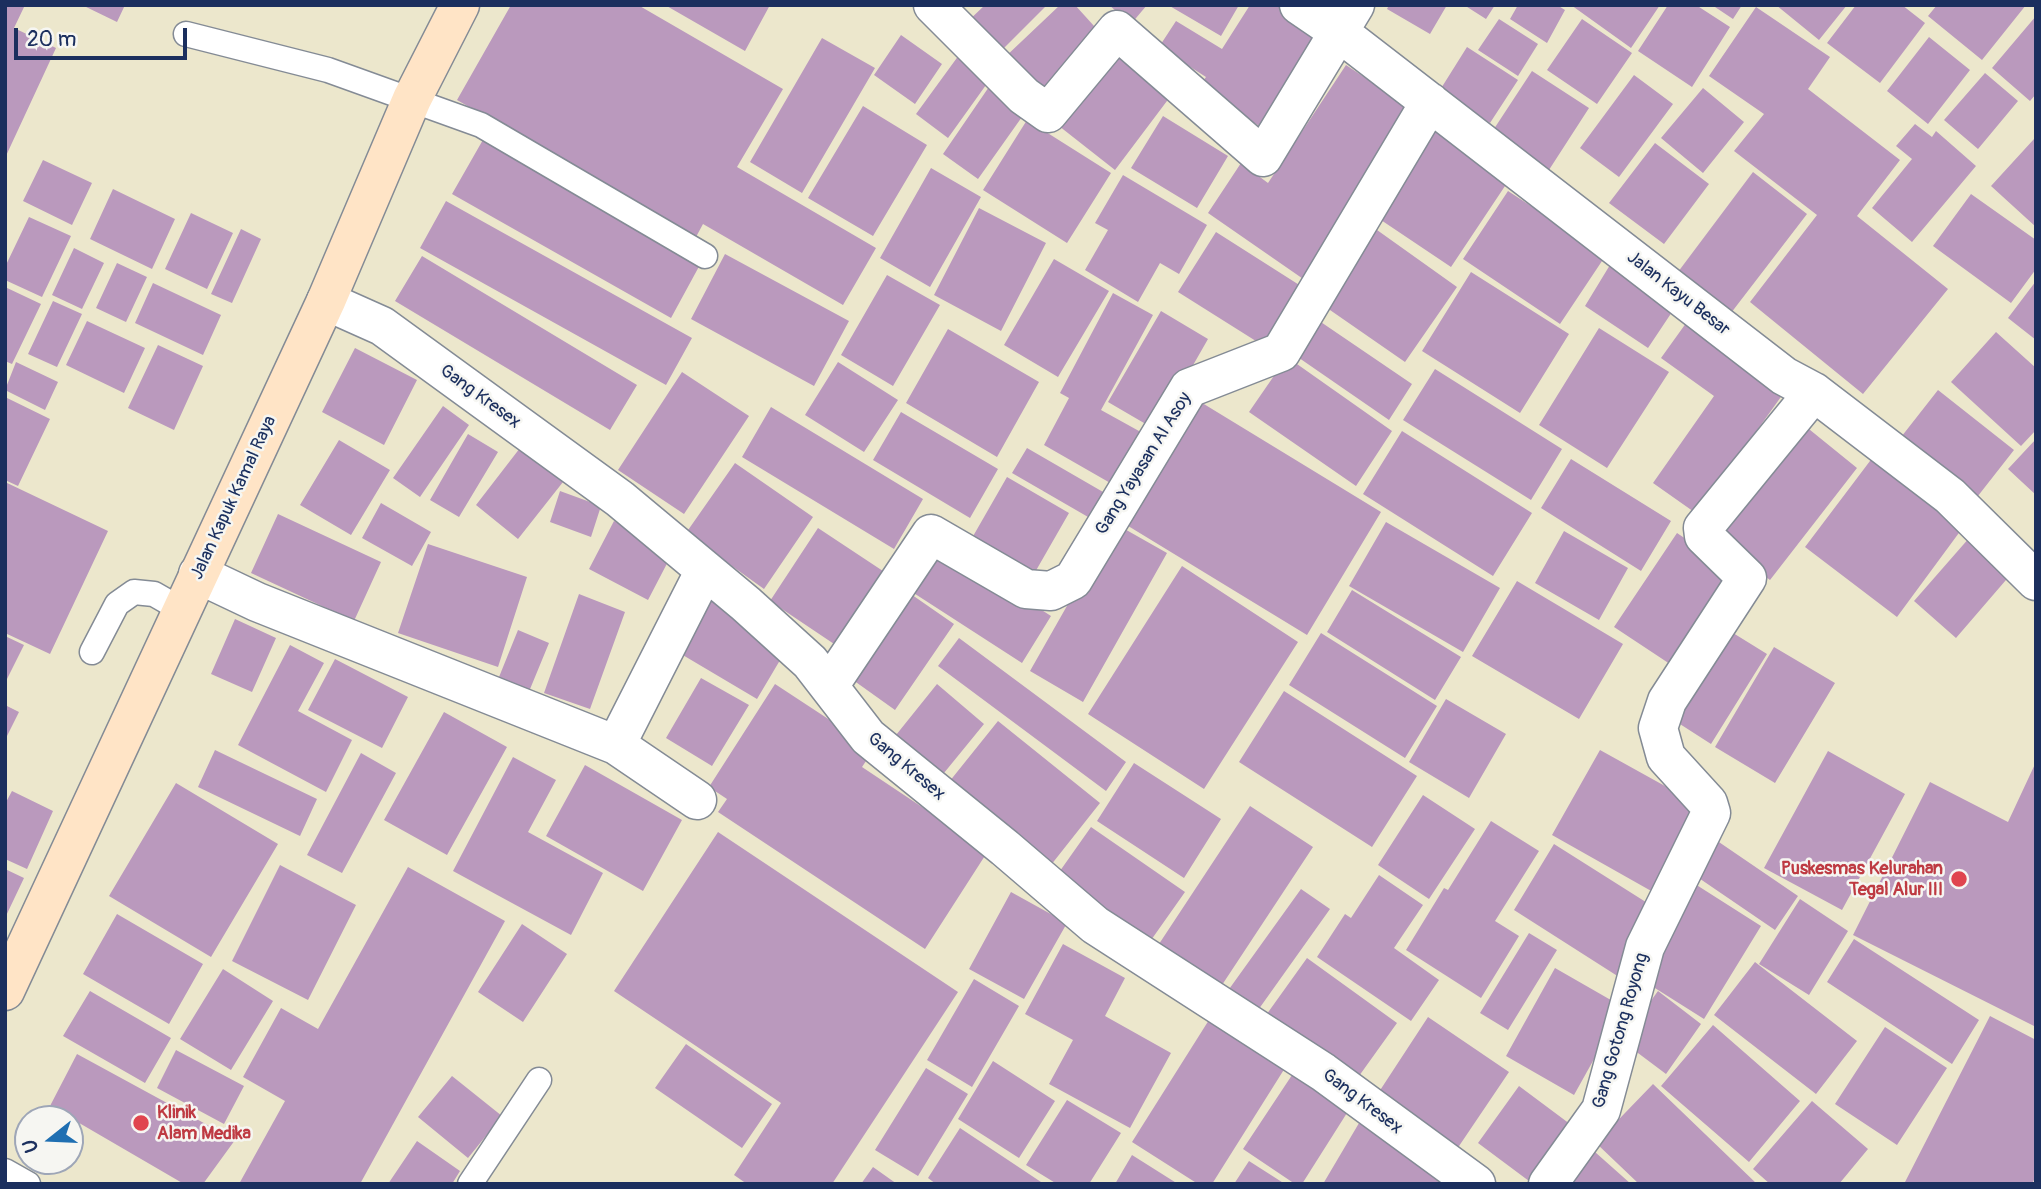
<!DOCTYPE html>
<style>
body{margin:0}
#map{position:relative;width:2041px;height:1189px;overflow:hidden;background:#ece7cc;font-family:Pangolin,sans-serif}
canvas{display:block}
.frame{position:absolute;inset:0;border:7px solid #1b2f5e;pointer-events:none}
.north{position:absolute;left:14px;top:1105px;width:70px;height:70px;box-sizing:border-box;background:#f6f6f2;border:2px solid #9ea6b7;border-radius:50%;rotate:252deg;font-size:19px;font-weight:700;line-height:28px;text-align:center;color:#1b2f5e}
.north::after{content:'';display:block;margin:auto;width:24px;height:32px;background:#1f6fb2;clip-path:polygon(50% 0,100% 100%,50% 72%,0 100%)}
.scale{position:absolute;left:14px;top:28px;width:173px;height:32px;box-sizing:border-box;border:4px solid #1b2f5e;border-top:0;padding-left:9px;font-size:21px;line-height:24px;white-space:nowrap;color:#1b2f5e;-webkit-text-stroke:5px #f6f6f2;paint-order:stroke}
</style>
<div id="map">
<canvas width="2041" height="1189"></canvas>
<div class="frame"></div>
<div class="north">U</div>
<div class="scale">20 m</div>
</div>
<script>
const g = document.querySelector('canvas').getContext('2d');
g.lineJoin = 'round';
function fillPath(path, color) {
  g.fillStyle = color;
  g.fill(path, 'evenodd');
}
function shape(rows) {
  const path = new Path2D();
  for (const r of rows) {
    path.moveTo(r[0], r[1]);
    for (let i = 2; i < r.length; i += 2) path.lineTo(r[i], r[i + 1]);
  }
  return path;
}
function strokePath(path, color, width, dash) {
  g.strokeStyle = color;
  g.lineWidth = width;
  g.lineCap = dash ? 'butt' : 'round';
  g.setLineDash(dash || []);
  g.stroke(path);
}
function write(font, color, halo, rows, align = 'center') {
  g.font = font + ' Pangolin,sans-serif';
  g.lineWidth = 5;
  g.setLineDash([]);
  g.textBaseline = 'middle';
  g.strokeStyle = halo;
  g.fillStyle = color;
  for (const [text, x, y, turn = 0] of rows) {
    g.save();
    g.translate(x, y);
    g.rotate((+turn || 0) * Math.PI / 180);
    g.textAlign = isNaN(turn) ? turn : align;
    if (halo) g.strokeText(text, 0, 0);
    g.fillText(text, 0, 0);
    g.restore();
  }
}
fillPath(shape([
 [5,5,25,5,14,28,56,48,5,158],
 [82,5,125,5,117,22],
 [511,5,638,5,783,89,737,167,876,248,843,305,703,224,696,237,457,100],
 [665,5,770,5,745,51],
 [985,5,1047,5,996,56,965,24],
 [1060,5,1075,5,1104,37,1039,98,1003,59],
 [1109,5,1147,5,1131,24],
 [1168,5,1239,5,1221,36],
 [1250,5,1277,5,1320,32,1261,127,1198,88,1206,77,1159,47,1176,21,1222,49],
 [1389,5,1447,5,1430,34,1387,9],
 [1464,5,1495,5,1486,19],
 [1518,5,1557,5,1565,10,1547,43,1510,19],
 [1571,5,1660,5,1631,48],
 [1668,5,1696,5,1730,27,1692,87,1638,51],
 [1712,5,1742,5,1733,19],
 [1776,5,1847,5,1819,40],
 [1856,5,1902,5,1925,23,1880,83,1827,43],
 [1937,5,2026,5,1982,60,1928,16],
 [1756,7,1830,57,1808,89,1900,160,1857,216,1948,289,1863,394,1750,302,1817,215,1734,151,1764,114,1709,76],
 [2036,16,2036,94,2030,101,1992,68],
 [1499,19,1538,44,1518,76,1478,50],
 [1582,19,1632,53,1597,104,1547,70],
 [901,35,942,64,915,104,874,75],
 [1929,37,1970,70,1928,124,1887,91],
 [822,38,875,68,802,193,750,162],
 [1122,46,1176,89,1115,170,1059,126],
 [1467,47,1518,80,1490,123,1440,90],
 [959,55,991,78,948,138,916,114],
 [1346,65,1412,109,1309,283,1208,213,1241,163,1268,183],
 [1532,71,1589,108,1547,173,1490,135],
 [1985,73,2018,101,1978,149,1944,120],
 [1634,75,1673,104,1619,177,1580,148],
 [993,81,1029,107,978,179,943,154],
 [1703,88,1744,122,1703,173,1661,138],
 [863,106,927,145,873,236,808,198],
 [1163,116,1228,156,1197,208,1131,168],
 [1027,120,1111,173,1067,243,983,190],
 [1915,124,1932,137,1936,131,1976,166,1912,242,1872,208,1912,159,1896,146],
 [1432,129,1509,180,1451,267,1375,216],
 [484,138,702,261,671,318,452,194],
 [2034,139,2036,140,2036,227,1991,186],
 [1655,143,1709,184,1664,244,1609,203],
 [43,160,92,183,72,225,23,201],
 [931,168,981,197,930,287,880,258],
 [1753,172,1807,214,1731,313,1678,272],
 [1123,175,1207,225,1179,274,1160,263,1138,302,1085,270,1108,230,1095,223],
 [113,189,175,219,152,269,90,239],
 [1508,191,1606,255,1560,324,1463,259],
 [1971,194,2036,240,2036,269,2011,303,1933,246],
 [446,201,692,338,666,385,420,248],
 [979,208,1046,243,1001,331,934,295],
 [191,213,233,233,207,289,165,269],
 [29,217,71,236,42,297,5,280,5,267],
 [1370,225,1457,287,1405,362,1317,301],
 [241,229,261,239,232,303,211,294],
 [1216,232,1304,288,1267,348,1178,292],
 [74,248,104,263,82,309,52,295],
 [725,254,849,321,814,386,691,319],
 [422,256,637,385,610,430,395,301],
 [1054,259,1109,291,1058,377,1004,345],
 [1613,260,1678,303,1648,348,1585,306],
 [117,263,147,277,126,322,96,308],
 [1471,272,1569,334,1520,413,1422,351],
 [887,275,940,305,893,386,841,355],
 [2036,281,2036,340,2008,318],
 [153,283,221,315,203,355,135,323],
 [5,287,41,304,12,364,5,361],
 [1113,293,1153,315,1101,410,1148,436,1119,488,1044,445,1069,398,1060,393],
 [53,301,82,314,57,367,28,354],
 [1161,311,1208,339,1156,430,1108,402],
 [1312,316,1412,384,1389,420,1289,351],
 [1689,319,1783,394,1697,514,1653,483,1714,396,1661,358],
 [87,321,145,348,124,393,66,365],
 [1599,328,1669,372,1607,468,1539,425],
 [948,329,1039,382,997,457,906,403],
 [1996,332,2036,368,2036,430,2021,446,1951,382],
 [158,345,203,366,174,430,128,408],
 [355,348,417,380,384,445,322,412],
 [1287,357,1392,431,1356,486,1249,412],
 [16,362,58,382,45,410,5,390],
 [838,362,898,400,864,452,805,415],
 [1435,369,1562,449,1531,500,1403,420],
 [682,372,749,416,684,514,618,470],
 [1938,390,2014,450,1974,501,1898,441],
 [5,397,50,419,18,486,5,480],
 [1194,398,1381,512,1307,635,1120,521],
 [443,406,469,425,420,497,393,478],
 [771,407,923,499,894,549,742,457],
 [901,412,998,469,970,518,873,460],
 [1799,421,1857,468,1770,580,1710,533],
 [1402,431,1532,513,1493,576,1363,494],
 [468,434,498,452,459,517,430,500],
 [2036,439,2036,495,2008,469],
 [339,440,390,470,351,535,300,505],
 [520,448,563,482,518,539,476,505],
 [1027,448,1110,496,1095,521,1012,473],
 [1873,457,1964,526,1897,617,1805,547],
 [1571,459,1671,521,1641,571,1541,508],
 [735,463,813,517,764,589,686,533],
 [1007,477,1069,513,1034,574,972,538],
 [5,482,108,531,50,654,5,633],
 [560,491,601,506,591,537,550,522],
 [381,503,431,532,412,566,362,538],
 [278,514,381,562,354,621,251,573],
 [614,521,673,552,648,600,589,569],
 [1386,522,1500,588,1463,652,1349,586],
 [1114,523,1167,553,1083,702,1030,671],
 [818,528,892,577,843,650,770,601],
 [1564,531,1628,568,1599,620,1535,583],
 [1677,533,1739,575,1676,668,1614,627],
 [1970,537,2012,573,1956,638,1914,601],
 [428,544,527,577,498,667,398,633],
 [939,544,1051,616,1022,663,909,590],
 [1182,566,1298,642,1204,789,1088,714],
 [1517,581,1623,644,1579,719,1472,656],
 [905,590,954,624,895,710,846,675],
 [1352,590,1461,657,1435,700,1327,632],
 [579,594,625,612,590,709,544,693],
 [708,597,789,645,757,699,676,651],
 [235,619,276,638,252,692,211,674],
 [1725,628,1767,654,1711,744,1669,717],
 [518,630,549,643,528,694,497,682],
 [1321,633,1437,706,1405,758,1289,685],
 [5,636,24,645,5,683],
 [959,638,1126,762,1106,791,938,666],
 [290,645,324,663,298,711,352,740,326,792,238,745],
 [1774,647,1835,683,1775,783,1715,747],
 [335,659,408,697,382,748,308,710],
 [701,678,749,705,712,766,666,738],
 [775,684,874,749,862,767,988,851,925,949,718,812,727,799,709,787],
 [937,684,984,724,935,784,888,745],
 [1284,691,1417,776,1372,847,1239,762],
 [1446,699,1506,734,1469,798,1409,762],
 [5,705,19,712,5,740],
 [444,712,507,747,447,855,384,820],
 [998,721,1100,803,1047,870,945,787],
 [215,750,317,799,300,836,198,787],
 [1600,750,1701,806,1653,892,1552,835],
 [1828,751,1905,794,1842,910,1764,868],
 [361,753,396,773,342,873,307,855],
 [513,757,556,780,528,832,603,873,571,935,453,871],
 [2036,762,2036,1027,1853,935,1930,782,2008,822],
 [1134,763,1221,819,1184,878,1097,821],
 [585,765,682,820,643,891,546,836],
 [176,783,278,844,211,957,109,896],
 [12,791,53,811,27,869,5,859,5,804],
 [1423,795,1475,829,1429,899,1378,865],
 [1250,806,1313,847,1222,985,1159,944],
 [1491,821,1539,851,1495,921,1519,936,1481,998,1406,950,1444,888,1448,890],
 [1091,827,1185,892,1149,943,1055,878],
 [718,832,958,992,832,1184,747,1184,734,1175,781,1103,614,991],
 [1713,838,1798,896,1775,930,1690,872],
 [1554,844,1660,911,1619,977,1514,910],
 [280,865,356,905,308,1000,232,961],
 [408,867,505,921,360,1184,239,1184,285,1101,243,1077,281,1008,318,1029],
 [5,869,24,878,5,918],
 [1379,875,1423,905,1394,948,1439,980,1411,1021,1317,957,1345,914,1351,918],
 [1695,884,1761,926,1704,1019,1639,978],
 [1301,889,1330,909,1256,1013,1227,992],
 [1011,892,1067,923,1024,999,969,969],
 [1800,899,1848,931,1809,995,1759,964],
 [117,914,203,964,169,1024,83,974],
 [522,924,567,954,523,1022,478,992],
 [1529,933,1557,950,1508,1030,1480,1013],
 [1854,939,1979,1020,1952,1064,1827,982],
 [1063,944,1125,978,1105,1016,1171,1053,1130,1128,1049,1084,1073,1040,1025,1014],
 [1307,958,1397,1023,1354,1083,1264,1018],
 [1755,962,1857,1041,1816,1094,1714,1015],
 [1555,968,1623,1007,1574,1095,1506,1056],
 [223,969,273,1001,231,1070,180,1039],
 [974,979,1019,1006,972,1087,927,1060],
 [90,991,171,1038,145,1083,63,1036],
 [1658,991,1701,1024,1666,1074,1622,1041],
 [1214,1012,1290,1060,1212,1184,1198,1184,1132,1142],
 [1990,1016,2036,1040,2036,1176,2032,1184,1904,1184],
 [1428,1017,1509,1072,1455,1152,1375,1098],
 [1713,1025,1800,1101,1749,1162,1661,1086],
 [1885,1027,1947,1068,1897,1145,1835,1104],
 [686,1044,772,1104,742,1148,655,1088],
 [176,1050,244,1086,224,1124,157,1088],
 [77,1054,235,1140,203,1184,184,1184,50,1106],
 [993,1061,1055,1101,1019,1158,958,1119],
 [926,1068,968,1094,918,1176,875,1150],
 [1296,1069,1352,1105,1302,1184,1295,1184,1243,1149],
 [452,1076,502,1116,468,1158,418,1117],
 [1653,1084,1757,1184,1639,1184,1596,1143],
 [1519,1086,1578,1130,1533,1184,1478,1143],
 [1067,1100,1121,1133,1089,1184,1057,1184,1026,1165],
 [1812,1101,1868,1149,1839,1184,1770,1184,1753,1169],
 [1362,1118,1466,1184,1323,1184],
 [960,1128,1044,1184,936,1184,928,1178],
 [417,1141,460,1171,452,1184,388,1184],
 [1595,1152,1631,1184,1568,1184],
 [1132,1155,1178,1184,1115,1184],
 [1249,1161,1285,1184,1234,1184],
 [873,1167,897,1184,861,1184]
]), '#ba99bd');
const service = shape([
 [186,34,328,70,481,125,705,256],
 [92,652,117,604,134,592,154,594,182,610],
 [5,1171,28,1184],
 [470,1184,539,1080]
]);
const minor = shape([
 [933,5,1024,96,1048,113,1117,30,1263,157,1355,5],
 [1299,5,1340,33,1784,376,1814,392,1950,496,2036,581],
 [326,301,382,326,620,499,746,604,810,662,868,737,1005,848,1095,925,1323,1072,1476,1184],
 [198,574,257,602,616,745,697,800],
 [829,686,931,534,1026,589,1051,591,1073,580,1189,388,1281,352,1430,102],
 [616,745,705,570],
 [1548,1184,1601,1110,1645,947,1711,813,1708,803,1666,757,1658,728,1667,701,1747,578,1704,536,1703,528,1814,392]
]);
const secondary = shape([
 [5,991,326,301,412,99,460,5]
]);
strokePath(service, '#848b95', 27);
strokePath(minor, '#848b95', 41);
strokePath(secondary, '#848b95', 41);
strokePath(service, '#fff', 24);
strokePath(minor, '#fff', 38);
strokePath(secondary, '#ffe4c6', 38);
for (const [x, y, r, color] of [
 [1959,879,9,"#e0444e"],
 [141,1123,9,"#e0444e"]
]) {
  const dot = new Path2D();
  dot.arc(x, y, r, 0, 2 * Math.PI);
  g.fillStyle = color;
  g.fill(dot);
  strokePath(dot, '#f6f6f2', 2.5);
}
write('18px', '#1b2f5e', '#f6f6f2', [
 ["Jalan Kayu Besar",1678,294,38],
 ["Gang Kresex",480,397,36],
 ["Gang Yayasan Al Asoy",1144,464,-58],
 ["Jalan Kapuk Kamal Raya",234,498,-65],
 ["Gang Kresex",906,767,40],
 ["Gang Gotong Royong",1621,1031,-74],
 ["Gang Kresex",1362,1102,37]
]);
write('bold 18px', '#be3a42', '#f6f6f2', [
 ["Puskesmas Kelurahan",1943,869],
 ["Tegal Alur III",1943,890],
 ["Klinik",157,1113,"left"],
 ["Alam Medika",157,1134,"left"]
], 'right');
</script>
